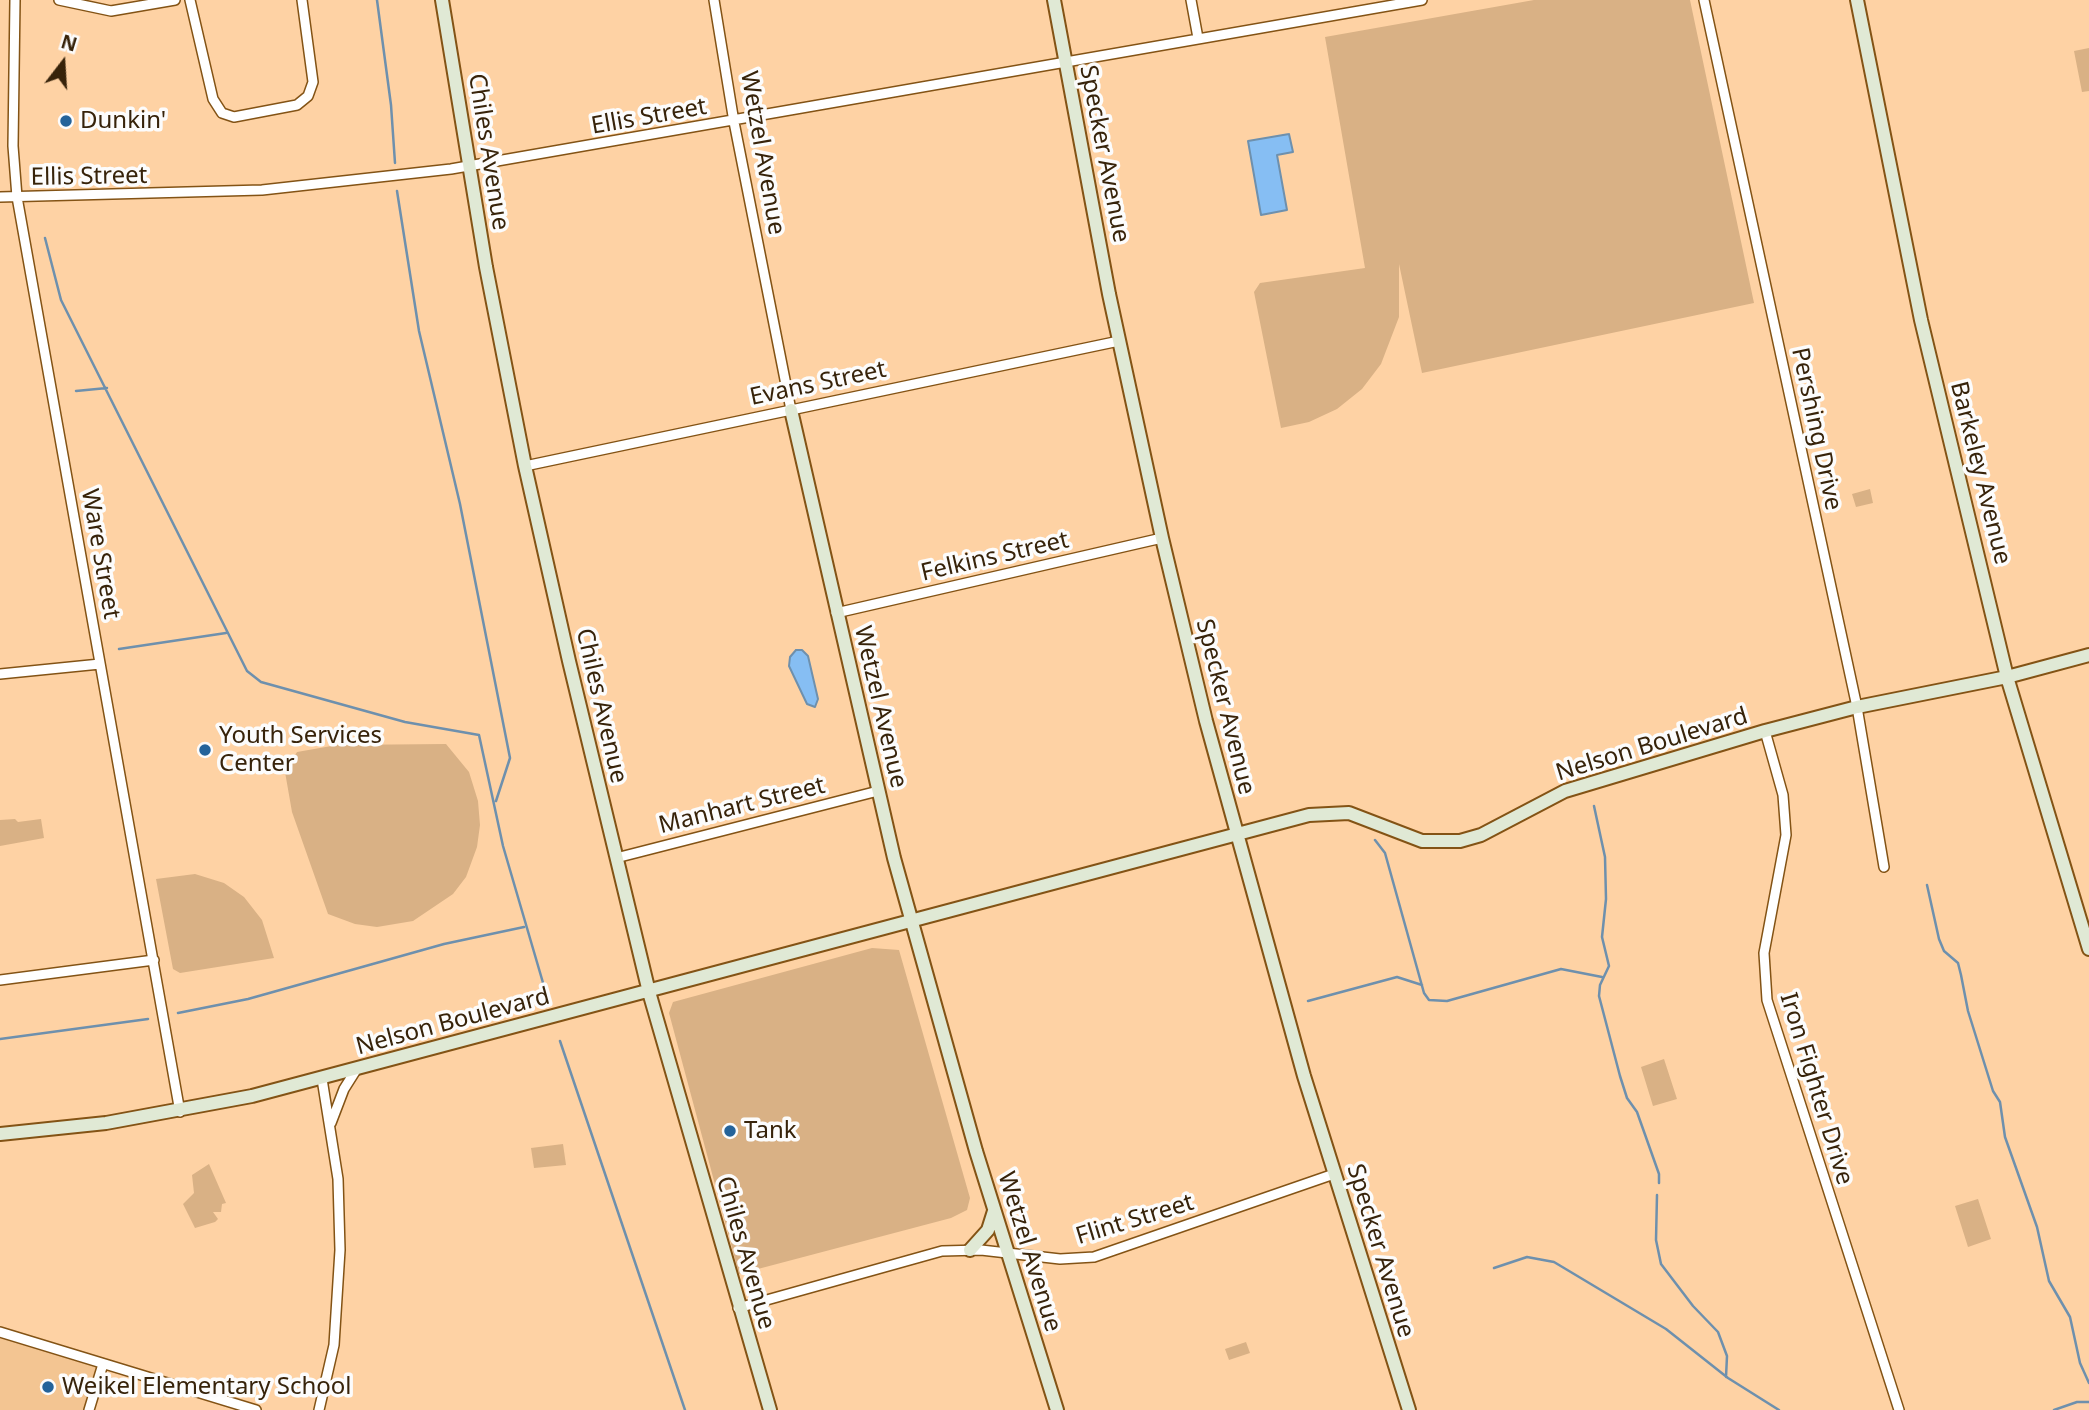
<!DOCTYPE html>
<style>
body{margin:0}
#map{position:relative;width:2089px;height:1410px;overflow:hidden;background:#fed2a4;font-family:"Noto Sans",sans-serif}
canvas{display:block}
.north{position:absolute;left:28px;top:28px;width:70px;height:70px;-webkit-text-stroke:5px #fcfcfc;paint-order:stroke;rotate:17deg;font-size:19px;font-weight:700;line-height:28px;text-align:center;color:#37230a}
.north::after{content:'';display:block;margin:auto;width:24px;height:32px;background:#37230a;clip-path:polygon(50% 0,100% 100%,50% 72%,0 100%)}
</style>
<div id="map">
<canvas width="2089" height="1410"></canvas>
<div class="north">N</div>
</div>
<script>
const g = document.querySelector('canvas').getContext('2d');
g.lineJoin = 'round';
function fillPath(path, color) {
  g.fillStyle = color;
  g.fill(path, 'evenodd');
}
function shape(rows) {
  const path = new Path2D();
  for (const r of rows) {
    path.moveTo(r[0], r[1]);
    for (let i = 2; i < r.length; i += 2) path.lineTo(r[i], r[i + 1]);
  }
  return path;
}
function strokePath(path, color, width, dash) {
  g.strokeStyle = color;
  g.lineWidth = width;
  g.lineCap = dash ? 'butt' : 'round';
  g.setLineDash(dash || []);
  g.stroke(path);
}
function write(font, color, halo, rows, align = 'center') {
  g.font = font + ' "Noto Sans",sans-serif';
  g.lineWidth = 7;
  g.setLineDash([]);
  g.textBaseline = 'middle';
  g.strokeStyle = halo;
  g.fillStyle = color;
  for (const [text, x, y, turn = 0] of rows) {
    g.save();
    g.translate(x, y);
    g.rotate((+turn || 0) * Math.PI / 180);
    g.textAlign = isNaN(turn) ? turn : align;
    if (halo) g.strokeText(text, 0, 0);
    g.fillText(text, 0, 0);
    g.restore();
  }
}
fillPath(shape([
 [0,1333,103,1364,89,1410,0,1410]
]), '#f3c592');
fillPath(shape([
 [1534,0,1690,0,1754,303,1422,373,1399,264,1399,317,1381,364,1362,389,1337,409,1309,422,1281,428,1254,292,1260,283,1365,268,1325,37],
 [2089,48,2089,91,2082,92,2074,51],
 [1870,489,1873,503,1856,507,1852,494],
 [446,744,469,772,478,801,480,825,477,847,466,877,453,894,413,921,377,927,355,924,328,914,292,812,285,772,297,752,337,745],
 [15,819,18,822,41,819,44,838,0,846,0,820],
 [195,874,224,883,244,897,262,920,274,958,180,973,173,969,156,879],
 [872,948,899,950,970,1198,967,1210,951,1218,739,1274,669,1013,673,1002],
 [1664,1059,1677,1099,1653,1106,1641,1067],
 [563,1144,566,1165,534,1168,531,1148],
 [209,1164,226,1203,222,1204,221,1212,213,1212,218,1219,215,1222,195,1228,183,1204,194,1193,192,1175],
 [1978,1199,1991,1239,1968,1247,1955,1206],
 [1246,1342,1250,1353,1229,1360,1225,1349]
]), '#d9b185');
const water = shape([
 [1289,134,1293,152,1277,155,1287,210,1261,215,1248,141,1289,134],
 [796,650,802,650,808,656,818,699,815,707,807,704,789,666,790,657,796,650]
]);
fillPath(water, '#86bef3');
strokePath(water, '#6e90ad', 2);
strokePath(shape([
 [377,0,391,105,395,163],
 [397,191,419,331,460,504,510,758,496,801],
 [45,238,61,300,247,671,261,682,405,722,479,735,503,846,546,993],
 [76,391,107,388],
 [119,649,226,633],
 [1594,806,1605,857,1606,899,1602,937,1609,966,1600,985,1599,996,1620,1076,1627,1098,1637,1112,1659,1174,1659,1183],
 [1375,840,1385,853,1424,993,1429,1000,1447,1001,1561,969,1602,977],
 [1927,885,1939,939,1944,951,1958,963,1961,975,1968,1011,1993,1091,2000,1102,2005,1137,2037,1227,2049,1281,2070,1317,2080,1363,2089,1383],
 [1308,1001,1397,977,1422,985],
 [178,1013,248,999,444,944,524,927],
 [0,1039,148,1019],
 [560,1041,685,1410],
 [1657,1195,1656,1240,1661,1264,1693,1306,1718,1332,1727,1356,1726,1377],
 [1494,1268,1527,1257,1554,1262,1666,1329,1728,1378,1779,1410],
 [2054,1410,2077,1402,2089,1402]
]), '#6e90ad', 2.5);
const street = shape([
 [15,0,13,146,17,197,180,1112],
 [59,0,111,11,175,0],
 [190,0,213,99,222,113,234,117,297,105,308,96,313,82,302,0],
 [714,0,734,122,791,410],
 [1191,0,1198,38],
 [1704,0,1857,707,1884,867],
 [0,197,262,190,451,169,1422,0],
 [525,466,1119,341],
 [836,613,1162,538],
 [0,674,100,664],
 [1765,731,1783,795,1786,835,1764,953,1767,1000,1899,1410],
 [616,858,878,791],
 [0,980,154,960],
 [331,1123,344,1089,356,1070],
 [738,1308,942,1251,981,1250,1060,1259,1094,1257,1334,1174],
 [0,1332,256,1410],
 [89,1410,103,1364],
 [319,1410,334,1345,340,1250,338,1179,322,1079]
]);
const secondary = shape([
 [442,0,486,267,525,466,569,661,649,992,770,1410],
 [1054,0,1109,294,1162,538,1206,721,1304,1076,1409,1410],
 [1857,0,1921,320,2007,677,2089,949],
 [791,410,894,858,976,1151,1057,1410],
 [0,1134,106,1123,252,1096,1309,815,1349,813,1422,841,1460,841,1481,835,1565,791,1765,731,1857,707,2007,677,2089,655],
 [970,1250,988,1230,994,1211]
]);
strokePath(street, '#835315', 12);
strokePath(secondary, '#835315', 16);
strokePath(street, '#fff', 9);
strokePath(secondary, '#e0e9d5', 12);
for (const [x, y, r, color] of [
 [66,121,7,"#24639a"],
 [205,750,7,"#24639a"],
 [730,1131,7,"#24639a"],
 [48,1387,7,"#24639a"]
]) {
  const dot = new Path2D();
  dot.arc(x, y, r, 0, 2 * Math.PI);
  g.fillStyle = color;
  g.fill(dot);
  strokePath(dot, '#fcfcfc', 2.5);
}
write('24px', '#37230a', '#fcfcfc', [
 ["Ellis Street",649,117,-10],
 ["Chiles Avenue",488,152,81],
 ["Wetzel Avenue",762,153,80],
 ["Specker Avenue",1104,154,79],
 ["Ellis Street",89,177,-1],
 ["Evans Street",818,384,-12],
 ["Pershing Drive",1816,429,78],
 ["Barkeley Avenue",1980,473,76],
 ["Ware Street",100,554,80],
 ["Felkins Street",995,557,-13],
 ["Chiles Avenue",601,706,77],
 ["Wetzel Avenue",880,707,77],
 ["Specker Avenue",1225,707,76],
 ["Nelson Boulevard",1652,745,-17],
 ["Manhart Street",742,806,-14],
 ["Nelson Boulevard",453,1022,-15],
 ["Iron Fighter Drive",1816,1089,73],
 ["Flint Street",1135,1220,-17],
 ["Specker Avenue",1380,1251,73],
 ["Wetzel Avenue",1029,1252,73],
 ["Chiles Avenue",745,1253,74]
]);
write('24px', '#37230a', '#fcfcfc', [
 ["Dunkin'",80,121],
 ["Youth Services",219,736],
 ["Center",219,764],
 ["Tank",744,1131],
 ["Weikel Elementary School",62,1387]
], 'left');
</script>
